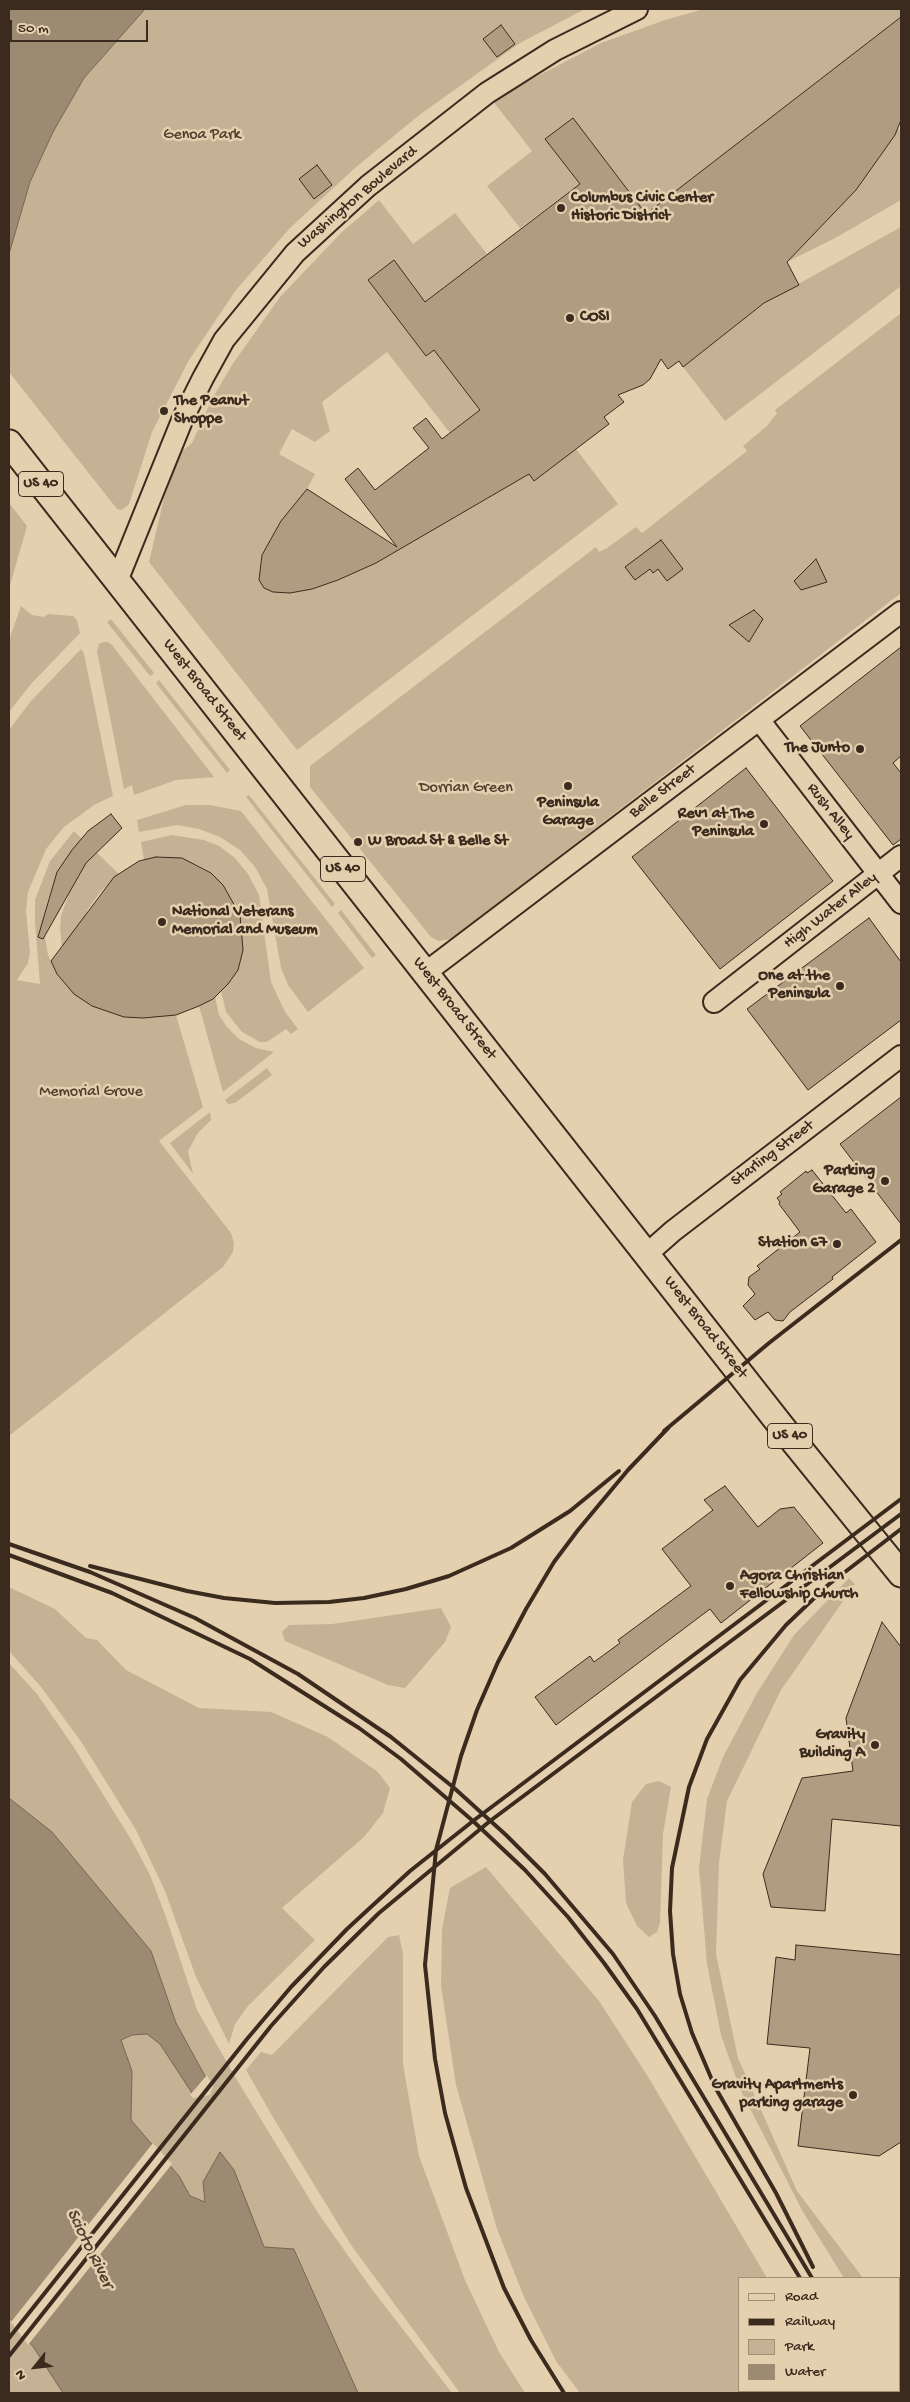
<!DOCTYPE html>
<style>
body{margin:0}
#map{position:relative;width:910px;height:2402px;overflow:hidden;background:#e4d0ae;font-family:"Gochi Hand",sans-serif}
canvas{display:block}
.frame{position:absolute;inset:0;border:10px solid #3b2a1e;pointer-events:none}
.legend{position:absolute;left:738px;top:2277px;width:162px;height:115px;box-sizing:border-box;background:#e4d0ae;border:1px solid #a08e74;margin:0;padding:6px 9px;list-style:none;font-size:15px;color:#3b2a1e}
.legend li{display:flex;align-items:center;gap:10px;height:25px}
.legend b{width:25px;border:1px solid #a08e74}
.north{position:absolute;left:10px;top:2342px;width:50px;height:50px;-webkit-text-stroke:4px #e4d0ae;paint-order:stroke;rotate:241deg;font-size:14px;font-weight:700;line-height:20px;text-align:center;color:#3b2a1e}
.north::after{content:'';display:block;margin:auto;width:18px;height:22px;background:#3b2a1e;clip-path:polygon(50% 0,100% 100%,50% 72%,0 100%)}
.scale{position:absolute;left:10px;top:20px;width:138px;height:22px;box-sizing:border-box;border:2px solid #3b2a1e;border-top:0;padding-left:6px;font-size:15px;line-height:18px;white-space:nowrap;color:#3b2a1e;-webkit-text-stroke:4px #e4d0ae;paint-order:stroke}
</style>
<div id="map">
<canvas width="910" height="2402"></canvas>
<div class="frame"></div>
<ul class="legend">
<li><b style="height:6px;background:#e4d0ae"></b>Road</li>
<li><b style="height:6px;background:#3b2a1e"></b>Railway</li>
<li><b style="height:14px;background:#c5b294"></b>Park</li>
<li><b style="height:14px;background:#9d8a72"></b>Water</li>
</ul>
<div class="north">N</div>
<div class="scale">50 m</div>
</div>
<script>
const g = document.querySelector('canvas').getContext('2d');
g.lineJoin = 'round';
function fillPath(path, color) {
  g.fillStyle = color;
  g.fill(path, 'evenodd');
}
function shape(rows) {
  const path = new Path2D();
  for (const r of rows) {
    path.moveTo(r[0], r[1]);
    for (let i = 2; i < r.length; i += 2) path.lineTo(r[i], r[i + 1]);
  }
  return path;
}
function strokePath(path, color, width, dash) {
  g.strokeStyle = color;
  g.lineWidth = width;
  g.lineCap = dash ? 'butt' : 'round';
  g.setLineDash(dash || []);
  g.stroke(path);
}
function write(font, color, halo, rows, align = 'center') {
  g.font = font + ' "Gochi Hand",sans-serif';
  g.lineWidth = 5;
  g.setLineDash([]);
  g.textBaseline = 'middle';
  g.strokeStyle = halo;
  g.fillStyle = color;
  for (const [text, x, y, turn = 0] of rows) {
    g.save();
    g.translate(x, y);
    g.rotate((+turn || 0) * Math.PI / 180);
    g.textAlign = isNaN(turn) ? turn : align;
    if (halo) g.strokeText(text, 0, 0);
    g.fillText(text, 0, 0);
    g.restore();
  }
}
fillPath(shape([
 [145,9,585,9,520,43,418,116,355,168,290,228,236,290,189,360,152,432,129,504,122,510,117,509,9,372,9,254,30,182,53,132,84,78],
 [704,9,901,9,901,17,646,214,573,118,545,139,580,184,520,228,487,186,532,151,492,100,601,43,665,20],
 [898,128,901,133,901,200,837,237,787,262,856,190],
 [379,200,413,244,455,213,487,254,425,302,394,260,368,280,426,356,434,350,480,410,450,433,387,352,322,402,330,431,315,442,292,429,279,454,315,474,307,489,281,521,262,555,259,580,264,588,273,592,290,593,312,589,338,580,376,563,529,474,534,481,576,449,618,504,297,750,149,562,164,498,182,451,192,443,212,399,232,365,280,297,341,233],
 [901,227,901,286,725,421,683,367,764,303],
 [901,313,901,593,451,939,439,941,431,937,310,787,310,766,596,547,599,552,607,548,636,527,642,533,747,451,743,446,767,426,777,413,775,410],
 [9,503,27,526,9,589],
 [21,606,32,615,44,617,48,614,73,616,77,620,80,633,31,684,9,712,9,640],
 [111,619,154,673,150,676,107,622],
 [103,642,108,642,112,645,214,777,176,780,134,795,132,785,124,789,97,651,99,644],
 [81,649,84,654,113,796,94,805,64,827,46,849,28,892,26,911,30,952,28,963,17,980,40,984,35,922,35,900,50,861,74,831,82,839,57,872,45,911,44,932,48,955,57,974,74,994,92,1006,124,1017,143,1018,176,1015,203,1107,159,1141,231,1233,234,1243,233,1252,223,1267,9,1436,9,730,31,701],
 [159,680,230,770,227,773,156,683],
 [249,795,335,904,332,907,246,797],
 [186,805,210,805,241,811,364,968,308,1012,288,985,281,968,267,889,255,867,240,850,220,837,199,829,177,825,139,832,137,820],
 [172,835,204,840,219,846,235,858,248,874,259,895,271,982,285,1012,298,1029,291,1034,286,1029,267,1042,260,1042,242,1032,226,1012,221,990,238,970,243,950,240,915,223,885,211,873,197,865,171,857,144,860,141,842],
 [96,852,119,874,101,891,88,909,80,928,62,947,60,929,61,916,70,891,86,863],
 [341,910,376,955,372,958,338,913],
 [215,996,219,1015,227,1027,239,1039,256,1048,274,1052,223,1092,199,1006],
 [267,1068,272,1075,235,1103,228,1104,225,1100],
 [210,1112,211,1120,198,1133,188,1151,193,1174,170,1143],
 [849,1578,855,1584,781,1690,727,1801,719,1863,716,1954,738,2058,797,2191,863,2278,844,2278,803,2212,740,2089,721,2035,707,1964,699,1868,707,1799,723,1757,757,1693,794,1635],
 [9,1587,55,1609,86,1638,97,1640,126,1670,199,1708,271,1712,328,1737,378,1772,390,1788,383,1813,364,1837,282,1908,315,1940,248,2006,235,2024,229,2044,196,1977,165,1891,136,1830,82,1743,42,1688,9,1651],
 [441,1608,451,1627,445,1642,405,1688,388,1685,285,1641,282,1632,289,1625,332,1624],
 [9,1663,37,1694,73,1746,132,1841,150,1875,166,1917,197,2010,237,2080,318,2213,371,2288,452,2393,358,2393,295,2249,264,2248,254,2222,190,2196,179,2176,131,2120,132,2071,120,2040,132,2035,147,2034,160,2044,175,2065,211,2087,176,2023,151,1951,52,1832,9,1798],
 [659,1781,671,1787,663,1834,660,1923,657,1932,649,1937,637,1926,626,1903,623,1860,632,1802,646,1784],
 [486,1867,599,2001,647,2075,767,2278,739,2278,739,2391,834,2391,836,2393,580,2393,556,2361,524,2297,497,2229,456,2085,441,1986,442,1929,450,1888],
 [399,1935,403,1954,403,2064,419,2156,465,2280,499,2352,525,2393,460,2393,351,2245,274,2119,246,2070,261,2052,272,2055,388,1937],
 [9,2317,34,2348,63,2393,9,2393]
]), '#c5b294');
const water = shape([
 [9,9,145,9,84,78,53,132,30,182,9,254,9,9],
 [9,1798,52,1832,151,1951,176,2023,211,2087,194,2096,160,2044,147,2034,132,2035,121,2040,132,2071,131,2120,179,2176,190,2196,205,2202,203,2182,220,2152,234,2170,264,2247,294,2249,358,2393,63,2393,34,2348,9,2317,9,1798]
]);
fillPath(water, '#9d8a72');
strokePath(water, '#766450', 1);
fillPath(shape([
 [207,2075,213,2087,210,2095,193,2098,190,2095],
 [153,2143,172,2164,28,2345,11,2322]
]), '#e4d0ae');
const building = shape([
 [901,17,901,120,895,135,856,190,787,262,799,285,764,303,683,367,679,361,668,369,661,359,650,379,643,385,618,395,624,402,604,417,609,424,534,481,529,474,376,563,338,580,312,589,290,593,273,592,264,588,259,580,262,555,281,521,307,489,397,547,345,479,358,468,375,490,429,448,413,428,426,418,442,439,480,410,434,350,426,356,368,280,394,260,425,302,580,184,545,139,573,118,646,214,901,17],
 [501,25,515,44,497,57,483,39,501,25],
 [317,165,332,185,314,199,299,179,317,165],
 [661,540,683,569,667,581,658,569,653,573,650,569,635,580,625,567,661,540],
 [816,559,827,582,801,590,794,581,816,559],
 [754,610,763,619,749,642,729,625,754,610],
 [901,647,901,756,893,763,901,773,901,839,893,845,800,726,901,647],
 [746,768,833,881,720,969,632,857,746,768],
 [111,814,122,828,86,863,43,939,38,937,57,872,72,850,88,831,111,814],
 [156,857,182,858,211,873,223,885,240,915,243,950,238,970,228,984,213,999,199,1006,176,1015,143,1018,124,1017,92,1006,74,994,57,974,51,961,114,877,139,861,156,857],
 [869,918,901,962,901,1020,808,1090,747,1009,869,918],
 [901,1097,901,1224,840,1144,901,1097],
 [812,1170,846,1213,851,1209,876,1242,832,1277,833,1279,790,1312,783,1321,775,1320,768,1312,755,1320,743,1306,755,1294,748,1285,749,1277,760,1269,757,1266,800,1232,779,1204,780,1202,777,1198,782,1194,780,1192,806,1171,807,1173,812,1170],
 [725,1486,758,1527,780,1509,794,1507,823,1543,721,1623,710,1609,556,1725,535,1697,590,1656,594,1662,620,1643,618,1640,691,1586,662,1549,713,1510,704,1500,725,1486],
 [882,1622,901,1647,901,1826,832,1819,825,1911,771,1907,763,1874,802,1778,853,1771,846,1718,882,1622],
 [796,1945,901,1955,901,2142,879,2156,798,2146,810,2048,767,2044,776,1957,795,1960,796,1945]
]);
fillPath(building, '#b09d81');
strokePath(building, '#3b2a1e', 1);
const minor = shape([
 [117,581,183,418,203,378,224,340,295,253,368,186,487,93,555,50,637,9],
 [760,721,901,903],
 [425,973,901,612],
 [714,1002,901,856],
 [647,1254,673,1231,901,1056]
]);
const major = shape([
 [9,443,782,1427,901,1574]
]);
strokePath(minor, '#3b2a1e', 24);
strokePath(major, '#3b2a1e', 29);
strokePath(minor, '#e4d0ae', 20);
strokePath(major, '#e4d0ae', 25);
strokePath(shape([
 [664,1431,769,1343,901,1240],
 [9,1544,90,1572,195,1618,298,1674,391,1737,453,1787,506,1835,545,1874,613,1954,655,2016,812,2278],
 [9,1555,112,1593,250,1659,359,1728,401,1759,473,1821,525,1870,568,1917,604,1963,637,2009,800,2278],
 [90,1566,187,1591,224,1598,275,1603,329,1602,364,1598,406,1589,449,1576,511,1548,570,1511,619,1471],
 [813,2267,776,2193,715,2087,692,2033,680,1994,673,1954,670,1911,672,1868,689,1787,707,1739,740,1680,786,1625,828,1585,901,1529],
 [9,2338,247,2039,291,1987,347,1929,410,1871,473,1821,901,1499],
 [9,2356,271,2026,324,1967,379,1913,490,1821,901,1514],
 [867,2391,868,2393],
 [879,2391,880,2393],
 [564,2393,531,2340,504,2288,466,2188,445,2113,435,2059,425,1965,436,1850,461,1756,477,1710,498,1662,526,1609,554,1562,578,1530,628,1470,669,1427]
]), '#3b2a1e', 4);
for (const [x, y, r, color] of [
 [561,208,5,"#3b2a1e"],
 [570,318,5,"#3b2a1e"],
 [164,411,5,"#3b2a1e"],
 [860,749,5,"#3b2a1e"],
 [568,786,5,"#3b2a1e"],
 [764,824,5,"#3b2a1e"],
 [358,842,5,"#3b2a1e"],
 [162,922,5,"#3b2a1e"],
 [840,986,5,"#3b2a1e"],
 [885,1181,5,"#3b2a1e"],
 [837,1244,5,"#3b2a1e"],
 [730,1586,5,"#3b2a1e"],
 [875,1745,5,"#3b2a1e"],
 [853,2095,5,"#3b2a1e"]
]) {
  const dot = new Path2D();
  dot.arc(x, y, r, 0, 2 * Math.PI);
  g.fillStyle = color;
  g.fill(dot);
  strokePath(dot, '#e4d0ae', 2);
}
for (const [x, y, w] of [
 [41,484,45],
 [343,869,45],
 [790,1436,45]
]) {
  const box = new Path2D();
  box.roundRect(x - w / 2, y - 12.5, w, 25, 4);
  g.fillStyle = '#e4d0ae';
  g.fill(box);
  strokePath(box, '#3b2a1e', 1);
}
write('bold 15px', '#3b2a1e', null, [
 ["US 40",41,484],
 ["US 40",343,869],
 ["US 40",790,1436]
]);
write('16px', '#503e30', '#e4d0ae', [
 ["Genoa Park",202,136],
 ["Dorrian Green",466,789],
 ["Memorial Grove",91,1093]
]);
write('16px', '#3b2a1e', '#e4d0ae', [
 ["Washington Boulevard",358,198,-40],
 ["West Broad Street",204,691,52],
 ["Belle Street",663,792,-37],
 ["Rush Alley",830,812,52],
 ["High Water Alley",831,911,-38],
 ["West Broad Street",454,1009,52],
 ["Starling Street",773,1154,-37],
 ["West Broad Street",705,1328,52]
]);
write('bold 16px', '#3b2a1e', '#e4d0ae', [
 ["Columbus Civic Center",571,199,"left"],
 ["Historic District",571,217,"left"],
 ["COSI",580,318,"left"],
 ["The Peanut",174,402,"left"],
 ["Shoppe",174,420,"left"],
 ["The Junto",850,749],
 ["Peninsula",568,804,"center"],
 ["Garage",568,822,"center"],
 ["Rev1 at The",754,815],
 ["Peninsula",754,833],
 ["W Broad St & Belle St",368,842,"left"],
 ["National Veterans",172,913,"left"],
 ["Memorial and Museum",172,931,"left"],
 ["One at the",830,977],
 ["Peninsula",830,995],
 ["Parking",875,1172],
 ["Garage 2",875,1190],
 ["Station 67",827,1244],
 ["Agora Christian",740,1577,"left"],
 ["Fellowship Church",740,1595,"left"],
 ["Gravity",865,1736],
 ["Building A",865,1754],
 ["Gravity Apartments",843,2086],
 ["parking garage",843,2104]
], 'right');
write('italic 18px', '#4f3d2f', '#e4d0ae', [
 ["Scioto River",89,2249,64]
]);
</script>
